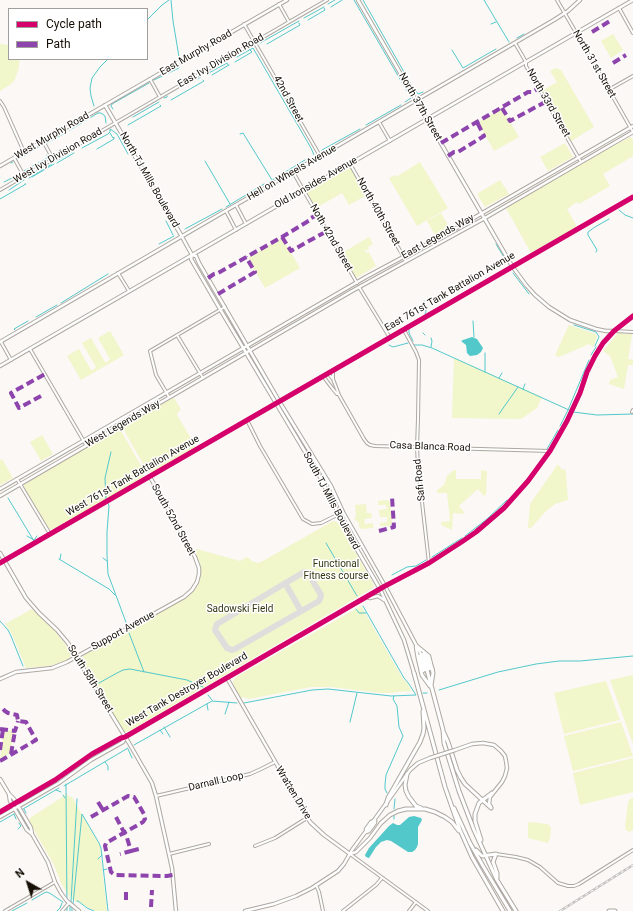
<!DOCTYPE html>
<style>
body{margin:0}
#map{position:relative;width:633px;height:911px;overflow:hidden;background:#fbf8f5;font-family:Roboto,sans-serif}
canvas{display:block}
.legend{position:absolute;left:8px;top:8px;width:140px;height:52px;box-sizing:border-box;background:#fff;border:1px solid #a19f9b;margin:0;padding:5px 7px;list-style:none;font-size:12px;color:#150f05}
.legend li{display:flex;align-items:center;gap:8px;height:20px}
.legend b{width:20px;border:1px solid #a19f9b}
.north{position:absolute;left:8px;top:863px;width:40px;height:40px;-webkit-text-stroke:3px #fff;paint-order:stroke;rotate:321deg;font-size:11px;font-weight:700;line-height:16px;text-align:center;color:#150f05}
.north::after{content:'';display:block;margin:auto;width:14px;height:18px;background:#150f05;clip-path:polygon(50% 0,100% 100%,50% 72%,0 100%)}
</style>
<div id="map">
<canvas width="633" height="911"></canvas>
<ul class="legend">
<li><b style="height:5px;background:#d6006c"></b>Cycle path</li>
<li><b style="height:5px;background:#8e44ad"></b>Path</li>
</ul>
<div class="north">N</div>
</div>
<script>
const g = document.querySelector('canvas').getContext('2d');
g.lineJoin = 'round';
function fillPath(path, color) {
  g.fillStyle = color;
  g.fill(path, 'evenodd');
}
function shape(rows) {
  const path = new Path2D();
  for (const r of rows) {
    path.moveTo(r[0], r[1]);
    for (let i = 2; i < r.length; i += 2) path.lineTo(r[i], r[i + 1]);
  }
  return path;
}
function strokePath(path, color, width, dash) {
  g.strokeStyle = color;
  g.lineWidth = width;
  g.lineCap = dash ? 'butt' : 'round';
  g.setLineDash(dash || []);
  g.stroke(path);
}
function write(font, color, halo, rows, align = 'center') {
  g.font = font + ' Roboto,sans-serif';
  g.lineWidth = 3;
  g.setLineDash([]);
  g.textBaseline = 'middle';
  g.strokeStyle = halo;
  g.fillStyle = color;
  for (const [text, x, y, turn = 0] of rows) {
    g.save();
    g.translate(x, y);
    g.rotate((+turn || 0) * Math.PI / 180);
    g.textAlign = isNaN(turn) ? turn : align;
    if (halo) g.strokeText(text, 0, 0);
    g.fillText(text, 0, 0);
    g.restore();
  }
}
fillPath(shape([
 [613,34,623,50,611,58,601,41],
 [0,44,9,45,9,59,20,59,18,71,14,81,11,84,0,91],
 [555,68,561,70,594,127,571,141,542,91,557,82,550,71],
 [499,110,503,110,504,112,519,137,494,151,479,124,481,120],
 [630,137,633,139,633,156,603,174,610,186,579,204,577,202,567,209,577,227,531,253,506,208,596,155],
 [565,143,573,157,548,171,540,157],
 [420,162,448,208,417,226,389,178,395,175,396,177],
 [348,168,350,168,351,169,367,195,349,205,342,193,316,208,307,194,308,191],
 [500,180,509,194,485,207,477,194],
 [441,213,449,227,435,235,427,221],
 [369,237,373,244,368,247,369,249,365,251,366,253,369,252,376,266,356,278,342,253],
 [279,239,281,239,284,241,300,268,265,288,249,261,249,258,250,256],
 [569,325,596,334,597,338,593,347,589,344,559,357,555,355],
 [110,331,124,355,81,380,67,356,79,349,91,370,93,370,96,367,82,343,91,338,105,362,107,362,110,359,98,338],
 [618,333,632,334,628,359,633,360,633,365,628,365,624,389,609,384,610,380,618,377,610,356,603,351],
 [454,358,542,397,537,408,521,419,452,418],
 [173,398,175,399,181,410,178,412,177,415,195,445,195,447,154,472,150,472,146,469,122,427],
 [118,429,120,429,143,469,144,473,144,475,141,479,55,529,50,529,48,527,24,487,24,483],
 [42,435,53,454,41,461,30,442],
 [2,459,13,478,0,485,0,460],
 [558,464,562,470,565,469,566,473,568,500,555,504,545,512,530,529,528,527,530,504],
 [454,470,456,470,456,479,481,479,481,470,487,471,486,494,484,496,478,489,459,506,464,512,463,514,453,513,452,530,441,525,441,522,450,521,447,493,437,493,437,490,444,485,447,476],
 [388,500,390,503,392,523,390,526,380,526,380,523,387,522,387,517,380,517,379,510,387,509,386,505,378,505,378,501],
 [366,504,367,513,371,513,372,518,364,519,365,524,373,523,373,528,362,529,359,527,359,523,354,519,356,516,355,505],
 [333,521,337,522,339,524,374,585,373,588,133,729,126,732,124,732,82,662,82,658,84,655,189,596,193,592,199,583,201,572,200,563,194,551,197,549,240,561,247,557,252,561,257,563,261,562],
 [361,606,403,679,408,684,411,690,411,691,394,692,394,693,381,693,331,687,311,687,249,699,243,697,240,699,233,683,233,681,236,677],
 [32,609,54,630,65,644,71,653,71,656,69,659,59,663,49,666,26,668,12,634,5,624],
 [633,675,633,744,610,680],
 [606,681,620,720,564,734,554,693],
 [621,722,633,756,573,771,564,736],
 [4,730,12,731,14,734,10,753,0,760],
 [633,758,633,792,580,805,573,773],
 [67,794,68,796,72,797,100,846,101,854,99,857,101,860,107,911,96,911,87,907,78,901,76,902,69,896,61,883,54,865,29,821,30,818],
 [633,798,633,830,629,832,626,830,625,826,628,803,630,799],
 [530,822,547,824,550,826,551,829,550,839,549,839,548,843,528,838,528,823]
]), '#f1f6cb');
fillPath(shape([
 [472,337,477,339,483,348,481,352,477,355,470,356,467,353,466,345,461,341,463,340],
 [414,816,421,818,422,820,418,827,418,844,417,847,415,850,412,852,408,852,391,841,387,840,381,842,376,847,369,858,366,857,365,855,369,848,389,826,393,823,397,825,400,825,409,817]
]), '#53c8cb');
strokePath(shape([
 [171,0,173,21,179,57],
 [354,0,411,98,405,102],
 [363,0,412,86,418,94,423,92],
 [484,0,509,42],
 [328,4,335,0],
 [331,7,342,0],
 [304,18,324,7],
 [147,20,162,5,169,0],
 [308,20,325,10,324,8],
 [491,24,496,22],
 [517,38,524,34],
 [260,43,299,21],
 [267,44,300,25,299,23],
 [452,50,463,68,496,49],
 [237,57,253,48,311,148,314,155],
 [235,62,252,52,250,50],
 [207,74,227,63,228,65],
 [212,75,229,65],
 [197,79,201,77],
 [154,80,179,68,179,67],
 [164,98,167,97,167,96],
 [171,100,204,81,203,80],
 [94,106,91,96,90,88,92,78,100,67,108,59],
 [113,109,111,106,112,104,149,83],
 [98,113,101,113,105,116,106,123],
 [133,117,159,102],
 [128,125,161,106,160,105],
 [366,125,401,105],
 [70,130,98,113],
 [240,134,243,133,272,180],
 [47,143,65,133],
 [82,148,108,134,110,132,110,129,113,131,117,134,128,154],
 [97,149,114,139,114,137,113,138,110,133],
 [322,150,360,129],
 [18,159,41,146],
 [58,160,72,152],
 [205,161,230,204],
 [11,163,13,162],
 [57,163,74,153],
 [24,171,47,158,47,155],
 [18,175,20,173],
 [32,177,54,164],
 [29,178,52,164],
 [4,182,14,177],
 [269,182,305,160],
 [9,190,24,180],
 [0,199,26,184,25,184],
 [226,207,264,184],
 [619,210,625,215,633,218],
 [166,221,173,235],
 [185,229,222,209],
 [159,244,174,236],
 [496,244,505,259],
 [596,252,597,250,588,235,588,232,595,227,609,219],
 [513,273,529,294],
 [424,301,424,303],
 [61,303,108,274],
 [425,306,426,312,425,314],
 [36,317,57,305],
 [473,321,474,337],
 [574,325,596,332,598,335,599,337,595,346],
 [409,329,409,333,413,341],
 [15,330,14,329,28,321],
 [423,333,425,335],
 [389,345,393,347,408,343],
 [414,345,422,345,432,348,569,410],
 [431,347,432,341,431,338],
 [485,353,485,372],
 [591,355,596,347],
 [499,378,502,373],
 [523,389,525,384],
 [573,412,597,415,633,414],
 [499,414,518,387],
 [560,426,568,410,589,360],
 [547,449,558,430],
 [8,498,34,541],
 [106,499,105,478,111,452],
 [108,503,109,506,107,532,107,555,108,574,127,625],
 [27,536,34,540,37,536],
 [465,536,487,519,507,500],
 [326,543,357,596],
 [432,557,462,538],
 [103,558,107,561],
 [59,559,109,589,115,595],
 [60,559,61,554],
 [392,575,407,567,416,566,426,560],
 [356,609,359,613,366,613],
 [0,621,8,630,11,636,23,666],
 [129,633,144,672],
 [99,683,117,673,123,670,130,669,187,680,203,687],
 [439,690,498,672,536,664,559,661,580,661,633,656],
 [423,693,427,693],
 [208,695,212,700],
 [244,703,312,690,328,689,391,696,416,695,409,684,404,678,363,606],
 [207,704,208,710],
 [225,714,229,702],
 [350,722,357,693],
 [164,727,170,737],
 [160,730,163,734],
 [134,745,212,701,237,703],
 [128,749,132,758],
 [105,762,108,766,108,770],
 [66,784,67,911],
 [64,786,128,748],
 [56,790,61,792],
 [387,793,385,789,385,785,386,775,403,736,399,727,397,706,393,699,394,696],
 [63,795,65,798],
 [23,809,59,788],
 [24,809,26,813],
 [394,809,395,799],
 [14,814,16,819],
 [394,819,394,816],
 [0,822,14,814],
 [18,829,21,826,19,823],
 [98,859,102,855],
 [103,870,107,869],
 [32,900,44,893,47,892,51,894,63,902],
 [77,901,78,901,87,908,94,911],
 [71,902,77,799],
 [73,904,82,814,99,843,101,848,108,911],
 [12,911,27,903],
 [57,911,60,908,62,903],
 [70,911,70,905],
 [72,911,72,907]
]), '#53c8cb', 1);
strokePath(shape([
 [304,572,308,573,321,595,320,599,319,601,235,649,232,650,227,648,215,630,217,624,304,572],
 [285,583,301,611]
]), '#e0dedc', 6);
const street = shape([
 [557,0,596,67,633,132],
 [279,4,289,22],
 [619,8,633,33],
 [244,24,320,156],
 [515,43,526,62,526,66,581,162],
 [150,79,160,97],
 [610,89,633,76],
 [0,101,4,107,24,152],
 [379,122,390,141],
 [43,141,53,159],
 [14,158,24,176],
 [350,164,406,261],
 [293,172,357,283],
 [0,190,327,0],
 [236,205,246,224],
 [226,211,236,230],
 [118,273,129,291],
 [359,287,390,338],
 [404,330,416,352,419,360,418,419,417,447,418,467,429,563],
 [614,331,633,332],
 [177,335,203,378],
 [1,342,11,360],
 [30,349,86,445],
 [328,373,333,379,339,395,364,439,367,443,370,445,375,446,550,451],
 [323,376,332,388,337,394],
 [333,379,333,370],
 [169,397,156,375,150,351,225,307],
 [632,412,633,410],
 [247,420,260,446,303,519,312,524,321,523,343,512],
 [17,479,50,534],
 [156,796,250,774,261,769,275,762],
 [255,846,275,838,307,818],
 [169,854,209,844],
 [350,854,428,911],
 [496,854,516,857,528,860,540,867,558,883,568,886,574,886,579,884,633,850],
 [316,885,319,892,323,911],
 [5,911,55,882],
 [62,911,69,903],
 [343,911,376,885,382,878],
 [409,911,416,902]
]);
const secondary = shape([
 [358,0,512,266,526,285,535,295,549,307,570,320,596,329,606,331,614,331],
 [105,105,181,235,192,255,196,256,199,263,279,401,331,486,343,512,385,586,423,658,427,670],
 [0,166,287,0],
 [192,255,191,259,220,309,320,477,352,541,380,589,404,640,414,673],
 [0,342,554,20,568,11,580,0],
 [0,366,633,0],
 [0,489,366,277,446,234,633,126],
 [0,496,352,291,485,218,633,132],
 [0,553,26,598,39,613,57,630,68,643,129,743,152,783,156,796,172,868,176,911],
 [0,563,633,197],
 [367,597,370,598,378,596,384,600],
 [417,646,429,656,432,668],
 [416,647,418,659,421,671],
 [423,654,425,657,429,669],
 [425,655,427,657,431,669],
 [419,656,423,671],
 [420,656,425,670],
 [227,678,310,822,324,835,350,854],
 [0,679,16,672,52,668,67,662,150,616,184,597,192,590,197,582,199,574,199,568,195,557,150,477],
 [455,750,472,744,483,743,494,745,501,751,505,756,506,761,507,768,505,776,502,782,490,797,489,804,491,807],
 [0,779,9,794,14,799,31,828,32,834],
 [9,794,10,801,27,830,32,834,48,862,55,882,61,893,67,901,79,911],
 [0,812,55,780,92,754,121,738,125,737,385,586,429,563,463,541,476,532,504,508,528,481,550,451,567,421,580,393,587,372,595,356,603,343,614,331,633,316],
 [0,817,59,783,91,760,123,742,125,738],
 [366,831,366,829,371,822,375,820],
 [366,832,369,831,375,823,375,820],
 [350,854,356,852,370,838,381,823],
 [245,911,274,904,296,896,312,888,338,871,344,864,352,850,372,823,410,770,418,763,430,758]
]);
const primary = shape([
 [427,670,443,730,444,743,459,791,474,830,490,865,497,880,516,911],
 [421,671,422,675,430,686],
 [414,673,445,787,460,830,472,857,503,911],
 [431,685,433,673,432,668],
 [444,733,448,742,457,770,461,778,465,784,491,808],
 [407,774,405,785,406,791,409,797,416,806,421,808],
 [386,805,388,798,420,742,423,734,424,728,423,711],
 [454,808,470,843,483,866,510,911],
 [381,823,390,815,398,811,406,809,425,809,435,812,445,817,452,822,459,831],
 [481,840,475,821,475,814,479,803,492,793],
 [476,850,482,856,496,854],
 [496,854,493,862,497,873,497,878],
 [609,911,615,911]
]);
strokePath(street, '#ada8a1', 4);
strokePath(secondary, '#ada8a1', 4.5);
strokePath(primary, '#ada8a1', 5);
strokePath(street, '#fefefe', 2);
strokePath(secondary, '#fefefe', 2.5);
strokePath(primary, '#fefefe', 3);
const rail = shape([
 [560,911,633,865]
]);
strokePath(rail, '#c4c3c2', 2.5);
strokePath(rail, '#fff', 1, [3]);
const secondaryBridge = shape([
 [430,758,455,750]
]);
strokePath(secondaryBridge, '#ada8a1', 4.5, []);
strokePath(secondaryBridge, '#fefefe', 2.5);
strokePath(shape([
 [592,32,610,21],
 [613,63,626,55],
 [502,108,510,121,547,101],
 [441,143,528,92,532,92,539,88],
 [448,156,454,152,458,152,484,136,477,122],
 [282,237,291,251,327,231],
 [208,278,214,274,218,273,282,237,310,220,311,218,317,215],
 [218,294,255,272,246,257],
 [41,396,19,408,11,393,45,374],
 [379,531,394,527,392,497],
 [0,729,15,731,18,721],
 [0,750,3,729],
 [11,754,15,731],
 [0,761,36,740,26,722,18,721,17,715,8,713,5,711,3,709],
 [98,802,103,810],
 [91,817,128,796,134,797,144,814,145,819,143,822,106,843,105,846,111,872,115,875,167,876,173,875],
 [116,817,127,838,131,851,120,854],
 [131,851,139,849],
 [126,892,126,904],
 [151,907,152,890]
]), '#8e44ad', 4, [8, 4]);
strokePath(shape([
 [0,563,633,197],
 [0,812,55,780,92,754,121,738,125,737,385,586,429,563,463,541,476,532,504,508,528,481,550,451,567,421,580,393,587,372,595,356,603,343,614,331,633,316]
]), '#d6006c', 5);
write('10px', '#150f05', '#fff', [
 ["East Murphy Road",196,53,-30],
 ["East Ivy Division Road",221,61,-30],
 ["North 31st Street",594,64,60],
 ["42nd Street",288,99,61],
 ["North 33rd Street",548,103,60],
 ["North 37th Street",420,107,60],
 ["West Murphy Road",52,136,-30],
 ["West Ivy Division Road",58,156,-30],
 ["Hell on Wheels Avenue",292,173,-30],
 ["North TJ Mills Boulevard",149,180,60],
 ["Old Ironsides Avenue",316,183,-30],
 ["North 40th Street",378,212,60],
 ["East Legends Way",438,237,-29],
 ["Noth 42nd Street",331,238,60],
 ["East 761st Tank Battalion Avenue",450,292,-30],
 ["West Legends Way",123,424,-30],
 ["Casa Blanca Road",430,447,2],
 ["West 761st Tank Battalion Avenue",133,476,-30],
 ["Safi Road",420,480,-96],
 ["South TJ Mills Boulevard",331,501,62],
 ["South 52nd Street",173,520,61],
 ["Support Avenue",123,631,-29],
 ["South 58th Street",90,679,58],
 ["West Tank Destroyer Boulevard",187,690,-30],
 ["Darnall Loop",216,782,-13],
 ["Wratten Drive",293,793,59]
]);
write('10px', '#343912', '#fff', [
 ["Functional",336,564],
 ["Fitness course",336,576],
 ["Sadowski Field",240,609]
]);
</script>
